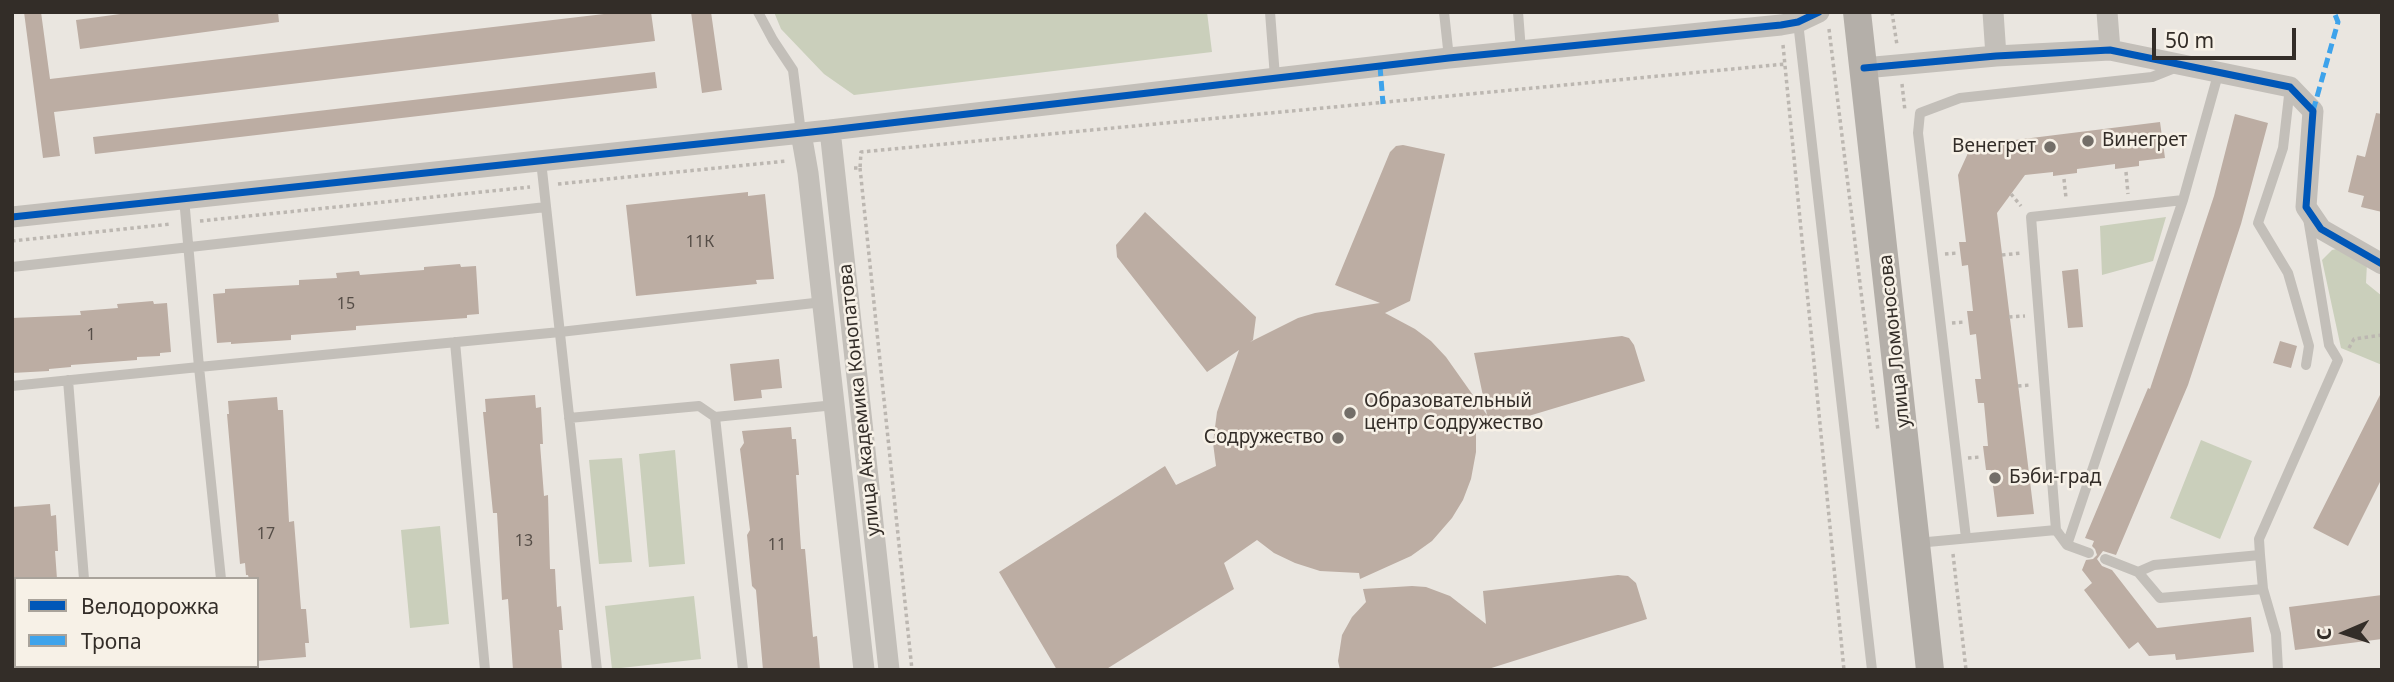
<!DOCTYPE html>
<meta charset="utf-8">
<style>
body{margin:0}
#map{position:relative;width:2394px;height:682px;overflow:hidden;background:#eae6e0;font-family:"Noto Sans",sans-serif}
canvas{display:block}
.frame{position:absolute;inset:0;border:14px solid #332d28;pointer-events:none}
.legend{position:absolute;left:14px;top:577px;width:245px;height:91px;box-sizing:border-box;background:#f7f1e7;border:2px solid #a9a39b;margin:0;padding:9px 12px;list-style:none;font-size:21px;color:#332d28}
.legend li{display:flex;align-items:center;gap:14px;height:35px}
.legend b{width:35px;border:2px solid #a9a39b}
.north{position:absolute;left:2310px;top:598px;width:70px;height:70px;-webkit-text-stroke:5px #f7f1e7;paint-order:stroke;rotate:267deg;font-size:19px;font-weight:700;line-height:28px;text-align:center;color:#332d28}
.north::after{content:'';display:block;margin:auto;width:24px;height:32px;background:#332d28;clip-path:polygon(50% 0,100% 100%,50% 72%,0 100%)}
.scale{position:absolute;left:2152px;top:28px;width:144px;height:32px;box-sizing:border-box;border:4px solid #332d28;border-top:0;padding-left:9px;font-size:21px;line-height:24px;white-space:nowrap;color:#332d28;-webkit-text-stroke:5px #f7f1e7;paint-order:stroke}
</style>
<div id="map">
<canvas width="2394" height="682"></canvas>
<div class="frame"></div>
<ul class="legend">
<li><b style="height:9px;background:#0057b8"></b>Велодорожка</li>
<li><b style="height:9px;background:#3ea3eb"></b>Тропа</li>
</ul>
<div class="north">С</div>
<div class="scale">50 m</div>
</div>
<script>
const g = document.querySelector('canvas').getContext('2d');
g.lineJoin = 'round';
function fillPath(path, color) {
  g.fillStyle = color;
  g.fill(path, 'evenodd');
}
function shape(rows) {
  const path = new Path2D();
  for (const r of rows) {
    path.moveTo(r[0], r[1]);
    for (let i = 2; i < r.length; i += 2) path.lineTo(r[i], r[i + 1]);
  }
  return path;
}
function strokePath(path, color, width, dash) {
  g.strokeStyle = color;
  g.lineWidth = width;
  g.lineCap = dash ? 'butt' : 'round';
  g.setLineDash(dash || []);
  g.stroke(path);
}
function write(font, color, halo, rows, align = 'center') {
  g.font = font + ' "Noto Sans",sans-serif';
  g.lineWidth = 5;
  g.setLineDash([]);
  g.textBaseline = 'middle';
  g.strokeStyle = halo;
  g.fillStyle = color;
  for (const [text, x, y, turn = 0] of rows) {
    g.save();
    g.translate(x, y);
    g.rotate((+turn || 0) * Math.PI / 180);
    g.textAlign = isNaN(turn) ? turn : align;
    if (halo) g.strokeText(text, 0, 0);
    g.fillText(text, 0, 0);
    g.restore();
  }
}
fillPath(shape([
 [774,12,1207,12,1212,52,854,95,824,74,781,29],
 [2166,217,2153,261,2102,275,2100,226],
 [2341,248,2367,263,2366,283,2382,296,2382,365,2341,348,2322,260,2332,250],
 [2201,440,2252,461,2220,539,2170,518],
 [675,450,685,564,649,567,639,454],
 [622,458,632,562,599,564,589,460],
 [440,526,449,624,410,628,401,530],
 [694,596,701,659,612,669,605,606]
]), '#cacfbb');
fillPath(shape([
 [24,12,41,12,50,79,621,12,651,12,655,41,54,112,60,156,43,158],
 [135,12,278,12,279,22,80,49,76,20],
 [691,12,711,12,722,90,702,93],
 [655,72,657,88,95,154,93,137],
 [2376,113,2382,114,2382,212,2361,207,2364,196,2348,192,2357,155,2365,157],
 [2235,114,2268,123,2241,224,2188,385,2116,555,2103,551,2097,559,2102,566,2112,570,2157,628,2251,617,2254,652,2176,660,2175,654,2149,656,2138,642,2129,649,2084,590,2092,583,2082,570,2086,560,2093,559,2097,555,2095,549,2092,546,2094,541,2085,538,2148,388,2150,389,2214,196],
 [2160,122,2165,158,2139,161,2139,166,2115,169,2115,164,2077,169,2077,173,2053,176,2053,172,2025,175,1997,213,2034,514,1997,517,1991,470,1986,470,1983,446,1988,446,1984,403,1978,403,1975,379,1981,379,1976,334,1970,335,1967,311,1973,311,1968,265,1962,266,1959,242,1966,242,1958,175,1968,153,1976,151,1975,145],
 [1403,145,1445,154,1410,301,1385,313,1415,329,1431,341,1446,357,1487,415,1474,353,1622,336,1629,338,1634,345,1645,381,1502,424,1489,417,1490,419,1476,425,1476,452,1471,479,1463,500,1452,518,1432,541,1411,556,1360,579,1359,573,1320,571,1295,563,1274,553,1257,540,1224,563,1234,589,1105,670,1057,670,999,572,1165,466,1176,485,1216,466,1213,443,1217,412,1239,350,1207,372,1117,257,1116,245,1145,212,1256,317,1253,340,1250,342,1298,318,1315,313,1380,303,1335,285,1390,152,1396,146],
 [748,192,748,196,765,194,774,279,756,280,757,284,636,296,626,205],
 [460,264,461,267,476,266,479,314,467,315,467,318,356,326,356,330,291,335,291,340,231,344,231,342,217,343,213,294,225,293,225,289,299,285,299,280,337,278,336,273,359,271,360,275,424,270,424,267],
 [2078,269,2083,327,2068,328,2062,271],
 [153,301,154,304,167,303,171,352,160,353,160,356,137,357,137,360,71,365,71,367,49,369,49,371,12,373,12,318,81,315,80,311,118,308,117,304],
 [2280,341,2297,346,2291,368,2273,363],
 [779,359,782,388,761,390,762,398,734,401,730,364],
 [2382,391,2382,478,2348,546,2313,528],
 [535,395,536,408,541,407,543,444,540,444,544,496,548,495,550,569,555,569,557,607,561,606,563,630,559,630,562,670,513,670,508,599,502,600,497,513,493,513,483,412,486,412,485,399],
 [277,397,278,410,283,410,289,522,294,521,301,609,306,609,309,643,305,643,306,657,257,661,257,579,249,579,248,575,246,575,245,563,240,564,227,414,229,414,228,401],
 [791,427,792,439,796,439,799,475,796,475,801,549,805,549,813,637,817,636,820,670,763,670,756,590,752,586,747,535,750,530,740,449,744,443,742,431],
 [50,504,51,516,56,515,58,551,55,551,57,579,12,579,12,507],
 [1618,575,1628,576,1636,583,1647,619,1485,670,1340,670,1338,661,1342,635,1352,617,1366,602,1363,589,1412,586,1426,587,1450,596,1486,624,1483,591],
 [2382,595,2382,639,2295,650,2289,607]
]), '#bcada3');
strokePath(shape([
 [1892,12,1897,45],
 [1829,29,1878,431],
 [1783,45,1844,670],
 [1902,84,1905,111],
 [854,168,860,168,861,152,1785,64],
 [860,168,912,670],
 [2126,172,2128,194],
 [2064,179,2066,198],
 [558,184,787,161],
 [2011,194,2021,206],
 [200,221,530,187],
 [12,241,171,224],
 [1945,254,1957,253],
 [2002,255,2021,253],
 [2009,317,2025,316],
 [1952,323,1964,322],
 [2349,348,2354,339,2382,335],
 [2018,386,2030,385],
 [1968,458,1980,457],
 [1953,554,1966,670]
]), '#bcb7b1', 3.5, [3.5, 3.5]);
strokePath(shape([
 [758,12,773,40,793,70,801,133],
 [1270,12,1275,77],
 [1444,12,1449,58],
 [1518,12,1521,51],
 [1798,22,1872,670],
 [2290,87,2283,148,2258,223,2288,273,2309,346,2306,365],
 [541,161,597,670],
 [184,198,199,367,560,332,823,302],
 [12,267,546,207],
 [455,342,485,670],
 [68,380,84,579],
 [12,386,199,367,221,579],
 [715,417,743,670],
 [569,418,699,406,715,417,835,405],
 [2056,530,2031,217,2183,200],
 [1966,538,1918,133,1920,113,1960,98,2152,77,2177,67],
 [1917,543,2056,530,2067,545,2183,200,2219,71],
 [2067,545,2089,553],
 [2260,555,2259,539,2338,360,2329,345,2308,218],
 [2105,559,2138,572,2154,565,2260,555,2263,589,2276,634,2278,670],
 [2138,572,2160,598,2263,589],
 [92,666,92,670],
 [230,666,230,670]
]), '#c3bfb9', 10);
strokePath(shape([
 [1993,12,1996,56],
 [2107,12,2110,50],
 [1864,68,1996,56,2110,50,2290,87,2313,111,2306,207,2321,229,2382,264],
 [830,130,889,670],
 [801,133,808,173,864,670],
 [12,217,830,130,1449,58,1781,25,1798,22,1819,12]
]), '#c3bfb9', 21);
strokePath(shape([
 [1857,12,1930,670]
]), '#b4afa9', 28);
strokePath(shape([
 [1380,66,1383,104],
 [2313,111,2338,22,2334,12]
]), '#3ea3eb', 5, [10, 5]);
strokePath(shape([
 [1864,68,1996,56,2110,50,2290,87,2313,111,2306,207,2321,229,2382,264],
 [12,217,830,130,1449,58,1781,25,1798,22,1819,12]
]), '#0057b8', 7);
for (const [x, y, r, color] of [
 [2088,141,7,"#736e68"],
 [2050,147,7,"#736e68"],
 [1350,413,7,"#736e68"],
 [1338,438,7,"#736e68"],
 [1995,478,7,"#736e68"]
]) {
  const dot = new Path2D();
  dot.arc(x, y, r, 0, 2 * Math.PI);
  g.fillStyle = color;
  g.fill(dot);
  strokePath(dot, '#f7f1e7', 2.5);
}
write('16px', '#554d47', null, [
 ["11К",700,242],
 ["15",346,304],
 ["1",91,335],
 ["17",266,534],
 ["13",524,541],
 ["11",777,545]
]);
write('19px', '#332d28', '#f7f1e7', [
 ["Винегрет",2102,141],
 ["Венегрет",2036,147,"right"],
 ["Образовательный",1364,402],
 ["центр Содружество",1364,424],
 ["Содружество",1324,438,"right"],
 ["Бэби-град",2009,478]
], 'left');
write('19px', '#332d28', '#f7f1e7', [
 ["улица Ломоносова",1895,341,-96],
 ["улица Академика Конопатова",860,400,-96]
]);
</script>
